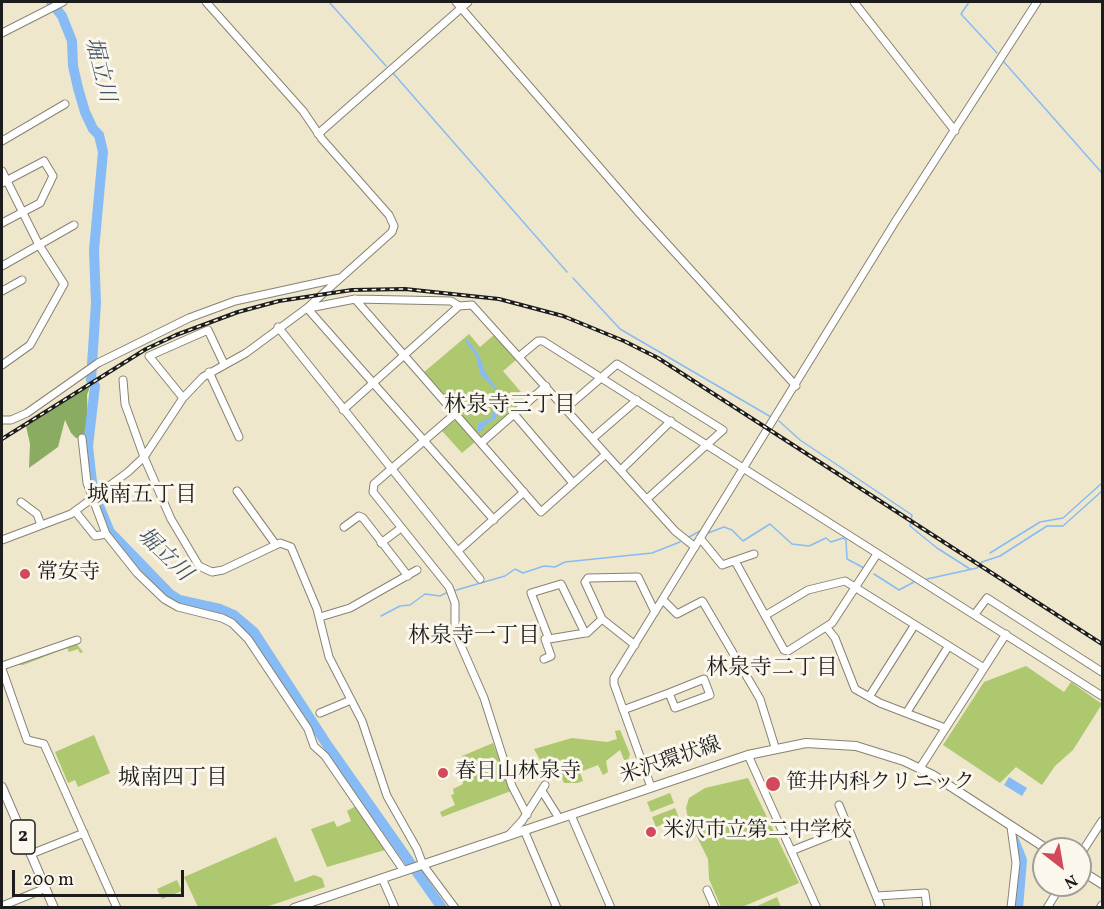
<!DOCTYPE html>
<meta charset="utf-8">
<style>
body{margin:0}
#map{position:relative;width:1104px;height:909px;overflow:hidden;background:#efe7cb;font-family:Vollkorn,serif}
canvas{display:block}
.frame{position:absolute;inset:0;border:3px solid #1c1c1c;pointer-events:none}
.north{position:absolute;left:1032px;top:837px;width:60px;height:60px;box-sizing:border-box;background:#fbf7ec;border:2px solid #a29f99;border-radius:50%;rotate:149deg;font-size:16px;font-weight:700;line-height:24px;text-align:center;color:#1c1c1c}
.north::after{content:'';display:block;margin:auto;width:21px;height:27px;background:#d1495b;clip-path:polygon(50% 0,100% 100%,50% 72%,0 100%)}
.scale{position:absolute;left:12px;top:870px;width:172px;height:27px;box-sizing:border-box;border:3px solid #1c1c1c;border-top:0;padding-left:8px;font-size:18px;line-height:21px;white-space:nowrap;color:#1c1c1c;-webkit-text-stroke:4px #fbf7ec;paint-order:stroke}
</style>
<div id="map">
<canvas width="1104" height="909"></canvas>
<div class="frame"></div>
<div class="north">N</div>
<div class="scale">200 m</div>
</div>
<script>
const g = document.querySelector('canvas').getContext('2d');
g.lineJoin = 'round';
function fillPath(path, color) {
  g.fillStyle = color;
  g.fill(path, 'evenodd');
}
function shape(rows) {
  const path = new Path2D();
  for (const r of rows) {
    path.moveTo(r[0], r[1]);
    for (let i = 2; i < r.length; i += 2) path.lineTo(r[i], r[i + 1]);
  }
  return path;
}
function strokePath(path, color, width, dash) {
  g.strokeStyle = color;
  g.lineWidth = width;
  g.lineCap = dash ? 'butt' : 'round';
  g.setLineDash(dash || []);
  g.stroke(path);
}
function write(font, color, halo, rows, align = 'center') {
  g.font = font + ' Vollkorn,"Noto Serif JP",serif';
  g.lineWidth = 6;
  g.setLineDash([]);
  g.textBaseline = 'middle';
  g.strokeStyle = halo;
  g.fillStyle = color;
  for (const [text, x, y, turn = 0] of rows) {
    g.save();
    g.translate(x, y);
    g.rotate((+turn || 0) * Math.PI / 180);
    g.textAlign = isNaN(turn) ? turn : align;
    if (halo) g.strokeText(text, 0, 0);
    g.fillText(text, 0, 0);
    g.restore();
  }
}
fillPath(shape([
 [469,334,480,347,494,335,516,360,503,371,526,398,481,438,423,373],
 [454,421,457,421,475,442,462,453,442,431],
 [75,642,83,652,80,653,78,649,69,652,67,648,23,665,12,665],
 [1026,666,1064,692,1071,682,1102,704,1073,750,1055,766,1042,785,1016,767,1000,783,943,745,984,682],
 [620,730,630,754,625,770,620,767,625,762,620,750,606,761,608,772,603,775,598,765,580,772,583,781,577,783,564,783,560,773,549,776,534,749,572,738,607,742,617,739,615,731],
 [94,735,110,773,78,787,75,780,68,783,55,752],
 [493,743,511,791,442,817,440,812,455,805,451,795,454,794,453,789,463,784,460,774,464,762,462,756],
 [748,778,799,883,742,907,721,907,709,879,708,859,688,819,686,808,689,798,705,788],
 [670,793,674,803,651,812,647,802],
 [356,806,385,850,327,867,311,829,334,821,337,827,351,821,347,811],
 [675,808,679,818,656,827,652,817],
 [276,837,295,882,314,875,322,878,325,887,266,907,198,907,184,877],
 [177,880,182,891,162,899,157,889],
 [777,897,781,907,755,907]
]), '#adc86f');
fillPath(shape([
 [90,386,87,395,88,429,83,437,76,438,71,433,65,420,58,447,29,468,30,444,26,426]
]), '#8aac62');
fillPath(shape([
 [467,339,479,355,485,372,497,389,505,395,497,401,499,411,496,418,483,427,482,431,478,431,478,423,491,418,494,409,492,404,488,405,486,402,497,395,494,388,480,374,476,356,465,341],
 [483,759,489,766,487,771,482,775,471,774,472,781,468,782,464,765,469,764,481,772,483,769,476,766,476,762],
 [1009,777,1027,788,1022,796,1004,785]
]), '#87bbf5');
strokePath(shape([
 [329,2,386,66],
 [969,2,961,14,997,53],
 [1004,62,1102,173],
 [393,73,567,272],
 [573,278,620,329,771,417],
 [779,421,800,440,912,515,910,526,937,548,970,569],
 [708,533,724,527,732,530,743,541,770,524,792,544,809,546,826,538,831,542,843,538,846,540,847,559,864,568],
 [689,537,700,531],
 [990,553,1040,522,1063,518,1102,483],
 [874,574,899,590,914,582],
 [927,579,977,568,982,562,1000,556,1047,526,1063,526,1102,491],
 [453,591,505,576,515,569,523,573,544,566,555,567,565,562,652,553,680,542],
 [381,616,400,606,410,605,425,594,440,596,448,592]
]), '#87bbf5', 1.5);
strokePath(shape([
 [51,2,62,16,72,41,73,66,78,88,85,112,93,129,99,135,103,152,94,250,96,303,91,380,95,386,88,446,93,491,104,518,110,532,170,594,179,600,220,609,234,615,254,632,328,746,442,908],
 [1014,840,1022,860,1018,908]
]), '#87bbf5', 10);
const minor = shape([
 [456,2,640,214,796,386],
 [854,2,955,131],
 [2,33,63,2],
 [318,134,468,2],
 [2,141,65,104],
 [2,171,39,245,64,284,30,345,2,365],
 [2,183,44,161,53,176,40,203,2,223],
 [2,266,74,225],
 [2,291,22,280],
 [355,299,541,512,606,454],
 [307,308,494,520],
 [309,308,355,299,451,301,459,306],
 [278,327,480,579],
 [520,356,538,341,543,341,1102,696],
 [209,372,239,437],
 [123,380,125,404,144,457,171,519,199,566,212,572,223,570,280,543,291,547,317,609,329,657,362,721,387,796,417,849,423,865,455,908],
 [183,398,149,356,208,330,224,364],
 [566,408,617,364,723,430,647,499],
 [343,410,459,306,472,305,675,531,695,547],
 [455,414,374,484,373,492,449,587,455,603,455,632,484,698,512,786,527,815],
 [514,414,573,483],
 [2,420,11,420,27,413,98,363,189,318,235,301,340,278],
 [82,438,87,483,106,534,137,573,164,599,178,607,222,618,232,623,248,639,308,729,314,746,325,756,404,871],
 [593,438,637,400],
 [481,443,546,386],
 [621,470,671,421],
 [237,491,276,545],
 [21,502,37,514,41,525],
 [75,511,95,536,106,534],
 [344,527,359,516,363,518,408,576],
 [700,538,722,565,754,554],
 [2,540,71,514,128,472,144,457,183,398,203,377,246,353,307,308,392,232,394,226,389,215,322,139,303,111,206,2],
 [381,543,401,528],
 [459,550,524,492],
 [735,561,784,650,788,651,832,623,877,554],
 [663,600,677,614,702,601,703,602,760,699,775,747],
 [975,614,987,598,1102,672],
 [766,615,808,590,845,581,984,668],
 [320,617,350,608,417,570],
 [602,619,585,582,588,578,638,577,655,612],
 [827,628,835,638,855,689,880,703,945,728],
 [585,633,561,584,531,593,549,639,585,633,587,633,602,619,635,645],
 [544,659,551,656,545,639,548,637],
 [2,666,77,640],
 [2,669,27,740,44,744,117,908],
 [869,697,914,626],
 [623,710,669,693,704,679,710,695,675,708,669,693],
 [907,712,948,647],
 [320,713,351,700],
 [748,755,817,908],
 [920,768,1006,634],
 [651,787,614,684,614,678,895,222,1037,2],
 [542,791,559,818],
 [839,805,881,908],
 [571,815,611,908],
 [524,830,557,908],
 [509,835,522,821,545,785],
 [791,851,849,828],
 [31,854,84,833],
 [1080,855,1102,821],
 [382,878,395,908],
 [707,890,715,908],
 [877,896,925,893,927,908],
 [2,906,46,888],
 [1011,908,1016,863,1011,827],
 [1047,908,1061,885],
 [1100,908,1102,905]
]);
const major = shape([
 [2,787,54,908],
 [1080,870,1102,884],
 [294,908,748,755,806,743,856,746,904,761,933,775,1047,849]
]);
strokePath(minor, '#868274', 9);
strokePath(major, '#868274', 10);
strokePath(minor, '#fff', 7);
strokePath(major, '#fff', 8);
const rail = shape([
 [2,439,146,349,176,335,238,312,279,301,352,290,405,289,499,299,563,316,624,341,658,358,1102,644]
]);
strokePath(rail, '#1c1c1c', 4);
strokePath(rail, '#fbf7ec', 1.5, [4.5]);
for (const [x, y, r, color] of [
 [25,574,6,"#d1495b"],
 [443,773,6,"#d1495b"],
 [773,784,8,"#d1495b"],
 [651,832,6,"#d1495b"]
]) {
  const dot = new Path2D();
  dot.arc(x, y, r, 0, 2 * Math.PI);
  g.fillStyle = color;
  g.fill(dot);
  strokePath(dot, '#fbf7ec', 2);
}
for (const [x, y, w] of [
 [23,837,24]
]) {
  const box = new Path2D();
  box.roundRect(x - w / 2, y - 17, w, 34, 4.5);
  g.fillStyle = '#fbf7ec';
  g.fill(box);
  strokePath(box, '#1c1c1c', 1.5);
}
write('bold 20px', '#1c1c1c', null, [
 ["2",23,837]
]);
write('21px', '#1c1c1c', '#fbf7ec', [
 ["常安寺",37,574],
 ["春日山林泉寺",455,773],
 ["笹井内科クリニック",786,784],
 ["米沢市立第二中学校",663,832]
], 'left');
write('21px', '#1c1c1c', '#fbf7ec', [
 ["米沢環状線",671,762,-19]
]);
write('italic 22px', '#415468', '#fbf7ec', [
 ["堀立川",98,70,76],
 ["堀立川",163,556,44]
]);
write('22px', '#1c1c1c', '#fbf7ec', [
 ["林泉寺三丁目",510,407],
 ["城南五丁目",142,497],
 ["林泉寺一丁目",474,638],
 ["林泉寺二丁目",772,670],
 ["城南四丁目",173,780]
]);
</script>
